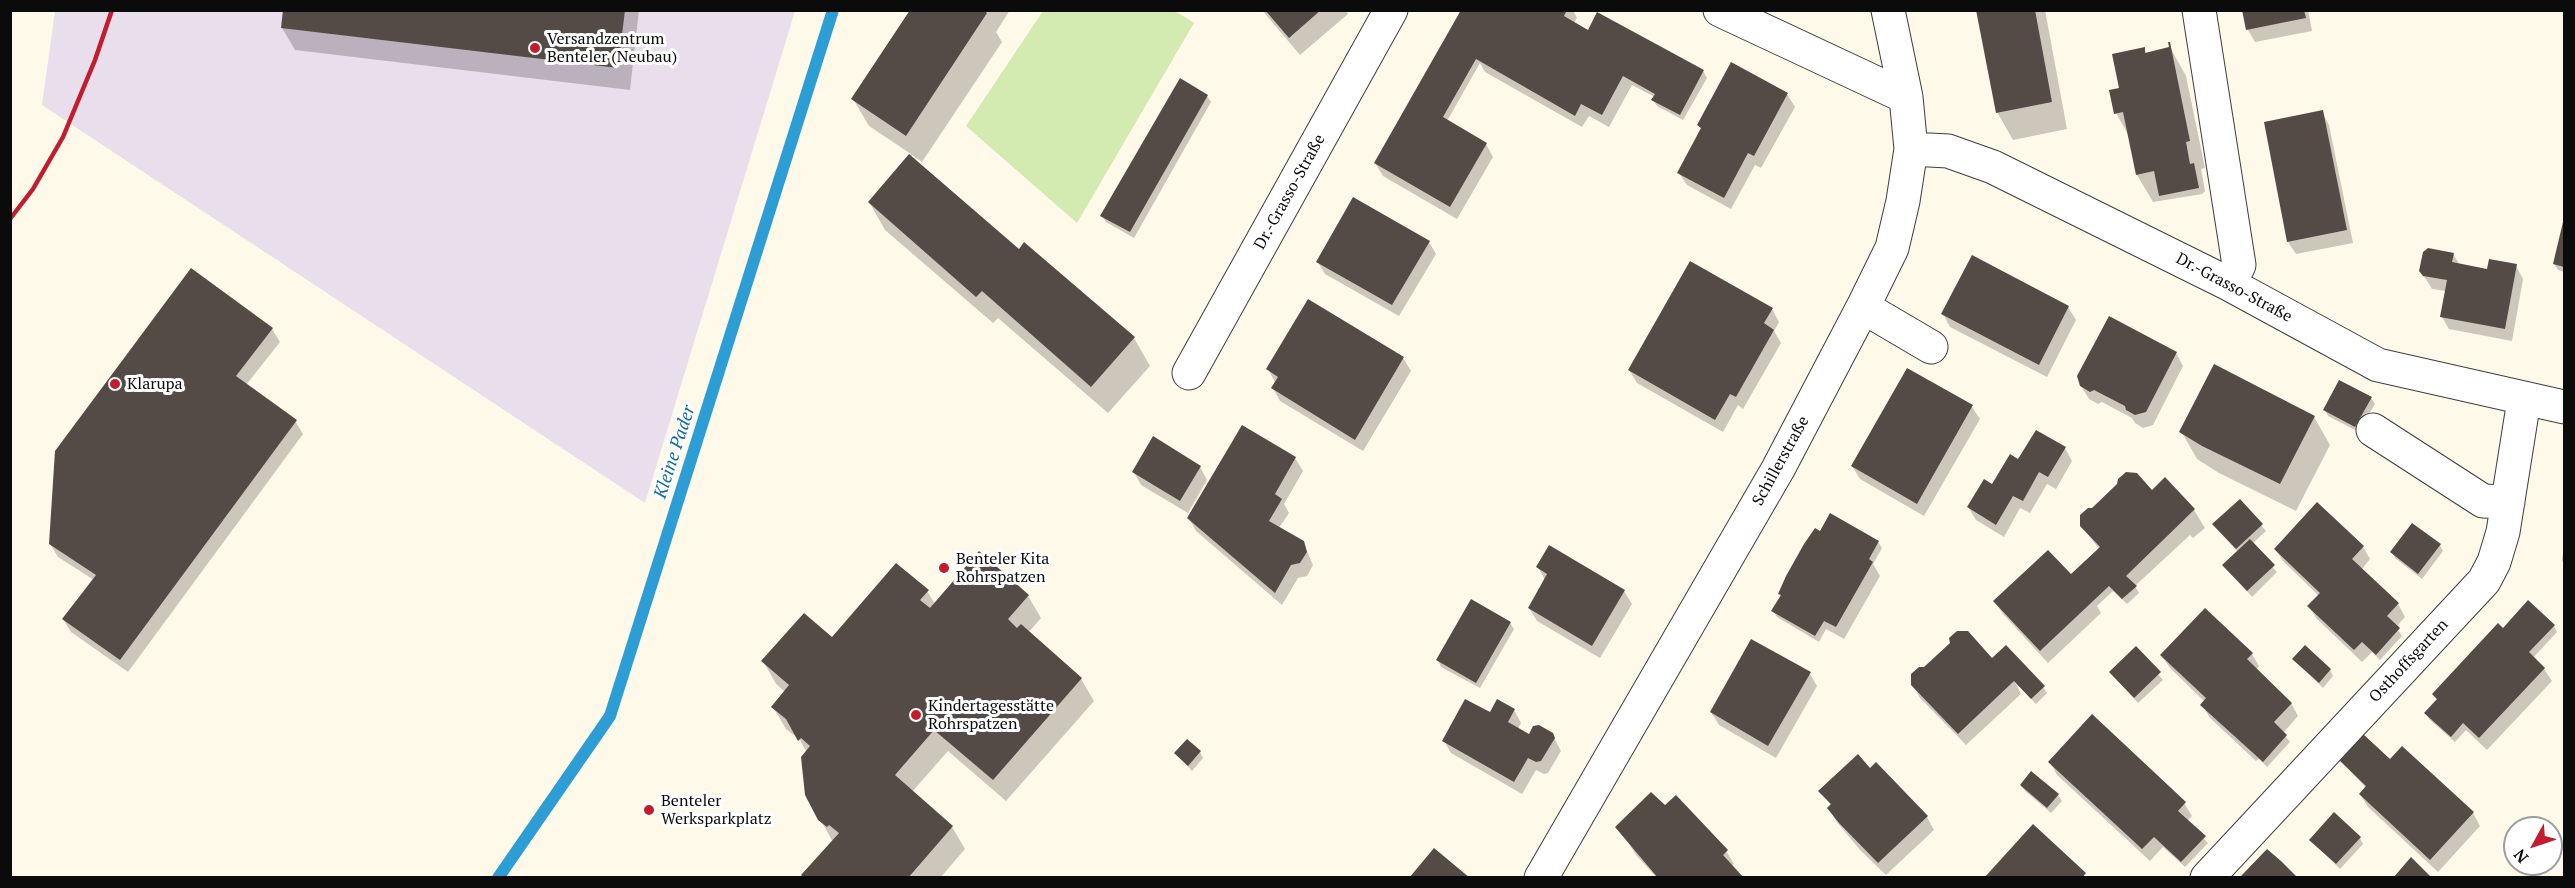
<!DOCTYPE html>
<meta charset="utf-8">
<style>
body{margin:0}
#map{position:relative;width:2575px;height:888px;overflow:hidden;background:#fff9e9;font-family:"PT Serif",serif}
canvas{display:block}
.frame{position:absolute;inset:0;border:12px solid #0b0b0b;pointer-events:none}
.north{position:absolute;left:2503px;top:816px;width:60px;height:60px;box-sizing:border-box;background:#fff;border:2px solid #9d9d9d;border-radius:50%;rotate:230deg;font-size:16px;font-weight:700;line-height:24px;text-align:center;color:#0b0b0b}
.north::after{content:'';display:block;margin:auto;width:21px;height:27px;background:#c21c2e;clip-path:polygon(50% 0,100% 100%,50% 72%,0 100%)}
</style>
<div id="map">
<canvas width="2575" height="888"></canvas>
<div class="frame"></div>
<div class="north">N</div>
</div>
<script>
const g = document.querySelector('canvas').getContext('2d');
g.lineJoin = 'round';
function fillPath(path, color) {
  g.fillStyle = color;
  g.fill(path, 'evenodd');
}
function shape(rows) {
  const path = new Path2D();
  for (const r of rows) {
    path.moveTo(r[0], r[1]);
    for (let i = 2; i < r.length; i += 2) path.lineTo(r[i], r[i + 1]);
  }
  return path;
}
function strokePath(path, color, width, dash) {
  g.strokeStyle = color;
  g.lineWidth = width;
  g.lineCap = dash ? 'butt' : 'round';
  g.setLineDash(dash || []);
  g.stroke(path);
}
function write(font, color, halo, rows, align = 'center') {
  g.font = font + ' "PT Serif",serif';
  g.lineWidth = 6;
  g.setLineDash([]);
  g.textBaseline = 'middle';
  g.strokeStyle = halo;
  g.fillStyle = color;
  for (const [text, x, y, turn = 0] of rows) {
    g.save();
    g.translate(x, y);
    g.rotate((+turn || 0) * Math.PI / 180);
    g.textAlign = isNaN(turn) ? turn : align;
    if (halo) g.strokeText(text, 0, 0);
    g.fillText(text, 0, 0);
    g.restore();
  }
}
fillPath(shape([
 [55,11,795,11,645,503,42,105]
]), '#e9deeb');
fillPath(shape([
 [1043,11,1175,11,1194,23,1077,223,966,126]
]), '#d3ebb1');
fillPath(shape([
 [284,10,639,10,630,90,295,50,282,28],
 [912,10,1010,10,996,32,1002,42,922,162,912,155,911,157,1019,251,1134,338,1150,366,1108,413,998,318,993,323,885,230,869,202,911,154,869,126,853,99],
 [1262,10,1346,10,1348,14,1300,55],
 [1463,10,1573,10,1577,18,1574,23,1588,32,1703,71,1707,78,1683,120,1657,106,1653,100,1655,97,1632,85,1609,127,1589,116,1582,127,1485,72,1480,63,1447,121,1486,144,1493,157,1457,219,1383,176,1375,163],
 [1978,10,2045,10,2067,129,2013,140,1997,112],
 [2244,10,2308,10,2312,31,2255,42,2248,30],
 [2144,49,2147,54,2171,49,2186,76,2205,168,2201,169,2205,191,2202,194,2153,202,2137,175,2130,138,2116,113,2120,89],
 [1787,94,1795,107,1761,168,1755,165,1731,209,1687,185,1679,173,1702,130,1699,125],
 [1207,96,1211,102,1134,238,1106,222,1102,216],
 [2322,112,2329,125,2353,243,2296,254,2288,242],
 [2564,224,2564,272,2558,270,2554,264],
 [1429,242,1436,254,1399,316,1325,274,1318,262],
 [2453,254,2460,265,2489,270,2516,266,2523,279,2512,341,2449,329,2442,317,2446,291,2432,289,2421,271],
 [191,270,272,329,280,342,246,385,295,421,303,434,128,672,71,632,63,619,94,580,58,557,50,544],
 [2068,307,2076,320,2047,377,1950,327,1943,314],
 [1772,309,1779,322,1774,331,1781,343,1743,409,1738,405,1723,432,1637,383,1629,370],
 [2176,353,2183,366,2153,425,2143,428,2135,423,2132,418,2102,402,2098,404,2089,399,2081,386],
 [1403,358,1411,371,1363,451,1280,401,1273,388,1275,382,1268,369],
 [1907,370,1972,407,1980,419,1924,516,1860,479,1852,466],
 [2371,398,2375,404,2359,432,2328,416,2325,410],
 [2314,417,2330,445,2296,511,2219,473,2197,459,2181,431],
 [1242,427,1295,458,1303,471,1284,504,1289,513,1279,528,1303,542,1313,565,1307,576,1298,578,1282,605,1196,531,1189,518],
 [2065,448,2072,461,2056,489,2047,484,2030,513,2020,508,2004,537,1976,520,1968,507,2019,461],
 [1200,467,1207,480,1188,513,1141,485,1134,472],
 [2152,492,2194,510,2205,528,2193,538,2190,535,2135,586,2139,593,2127,604,2113,591,2097,606,2101,613,2048,663,2003,614,1995,602,2075,580,2099,549,2081,525],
 [2240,501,2266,531,2252,544,2277,572,2252,597,2224,565,2238,552,2214,525],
 [1878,542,1882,548,1873,564,1880,576,1844,639,1826,629,1819,642,1777,617,1773,611,1781,597,1779,594],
 [2440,545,2443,551,2422,579,2395,558,2392,552],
 [2564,545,2564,564,2562,560],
 [2363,547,2370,559,2361,570,2398,604,2405,617,2396,627,2402,636,2380,660,2372,652,2362,662,2317,619,2309,607,2319,596,2283,561,2275,549],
 [1538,567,1624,591,1632,604,1600,658,1537,621,1529,608,1545,580],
 [927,591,935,604,1028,596,1041,618,1028,633,1081,679,1094,701,1006,801,948,751,912,792,952,827,965,849,940,878,804,878,833,842,820,819,807,753,800,740,786,729,773,707,785,692,776,684,763,661,832,639],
 [1510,623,1514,629,1480,688,1441,667,1438,660],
 [2554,626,2557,632,2533,658,2544,669,2552,681,2487,750,2466,730,2455,742,2429,719,2426,713,2437,700,2434,694,2503,630],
 [1951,643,1993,660,2043,687,2047,693,2036,704,2015,682,2021,694,1966,745,1920,698,1913,685,1924,669],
 [2136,648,2163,680,2138,703,2111,672],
 [2252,654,2259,666,2256,670,2291,703,2298,716,2283,733,2290,742,2267,767,2259,759,2256,761,2210,718,2202,705,2205,702,2170,668,2162,656],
 [2294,659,2330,670,2333,676,2323,688],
 [1810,674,1817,686,1776,758,1719,725,1711,712],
 [1514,710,1521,723,1518,729,1530,736,1552,734,1561,751,1548,773,1544,774,1536,770,1522,794,1451,753,1444,741,1490,715],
 [1200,752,1203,758,1192,771,1176,754],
 [2340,760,2473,813,2480,826,2438,872,2368,807,2360,794,2366,788],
 [2050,762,2184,803,2192,816,2187,821,2208,843,2185,867,2163,847,2150,861,2057,775],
 [1876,764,1927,817,1934,830,1886,875,1860,850,1836,821,1829,808,1832,806,1820,792,1869,770],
 [2032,773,2058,795,2062,801,2051,813,2025,791,2021,785],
 [1663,806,1726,851,1734,864,1731,866,1742,878,1657,878,1636,855,1628,842],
 [2360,838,2363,844,2340,869,2311,840],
 [2267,852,2296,878,2244,878]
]), '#0003');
strokePath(shape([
 [498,878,610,716,833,10]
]), '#2d9dd5', 12);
fillPath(shape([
 [283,10,625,10,618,68,281,28],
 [910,10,983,10,987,13,906,136,851,99],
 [1265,10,1321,10,1289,38],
 [1461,10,1567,10,1564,16,1588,30,1597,12,1704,70,1680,115,1651,100,1655,94,1623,76,1602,115,1581,104,1575,116,1476,59,1443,117,1487,143,1450,207,1374,163],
 [1976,10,2035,10,2052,102,1996,113],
 [2242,10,2304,10,2306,18,2246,30],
 [2168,42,2170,42,2190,141,2186,142,2190,164,2194,163,2199,188,2159,196,2154,171,2136,175,2123,112,2114,114,2109,90,2119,88,2112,54,2145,47,2145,53,2169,47],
 [1731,62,1788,93,1754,156,1748,153,1724,198,1677,173,1701,128,1697,125],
 [1180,78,1208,95,1130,232,1100,216],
 [2323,110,2347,230,2287,242,2264,122],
 [909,154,1019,249,1024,242,1135,337,1091,387,982,291,976,297,868,202],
 [1353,197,1430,241,1392,305,1316,262],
 [2563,222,2564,222,2564,267,2553,264],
 [2428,248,2454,253,2452,262,2487,269,2489,259,2517,264,2505,329,2440,317,2447,280,2423,276,2419,271,2423,252],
 [1972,255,2069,306,2039,365,1941,314],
 [1690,261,1773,308,1764,323,1774,330,1736,397,1730,394,1715,420,1628,370],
 [191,268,273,328,236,376,297,420,120,660,62,619,96,575,49,544,55,451],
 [1308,299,1404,357,1355,440,1271,388,1278,377,1266,369],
 [2109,316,2177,352,2146,412,2135,415,2126,410,2125,406,2094,390,2090,392,2080,386,2077,376],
 [2214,364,2315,416,2280,484,2202,446,2179,432],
 [1907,368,1973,405,1917,504,1851,466],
 [2339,380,2372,397,2355,427,2323,410],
 [1242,425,1296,457,1275,494,1282,499,1269,521,1304,541,1307,552,1300,563,1291,565,1275,593,1187,518],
 [2036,430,2066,447,2048,477,2039,472,2023,501,2013,496,1996,525,1967,507,1984,479,1992,484,2010,454,2018,459],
 [1153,436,1201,466,1180,501,1132,472],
 [2126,472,2137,473,2152,490,2165,477,2195,509,2126,576,2137,586,2122,599,2109,586,2040,651,1993,601,2048,550,2071,574,2100,547,2080,526,2080,515,2088,508,2092,508,2117,484,2118,479],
 [2240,499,2263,524,2236,549,2212,524],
 [2317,502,2364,546,2352,559,2399,603,2387,616,2400,628,2376,655,2362,642,2354,650,2307,606,2320,593,2274,549],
 [1830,513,1879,541,1869,559,1873,562,1836,627,1824,621,1815,636,1771,611,1781,595,1778,594,1786,576,1804,544,1815,528,1820,531],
 [2412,523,2441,544,2418,574,2390,552],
 [2250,539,2275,565,2247,591,2222,565],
 [1549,545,1625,590,1592,646,1528,608,1547,574,1536,567],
 [979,551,1029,595,1008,619,1017,628,1021,624,1082,678,993,780,934,730,895,775,953,826,908,878,804,878,801,875,839,833,829,825,827,827,818,820,805,795,801,757,810,746,801,738,798,741,786,719,771,707,789,685,761,661,804,613,832,637,896,563,929,590,920,600,930,608],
 [1471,599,1511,622,1476,683,1436,660],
 [2528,600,2555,625,2529,652,2545,668,2479,738,2463,723,2451,737,2424,713,2437,699,2432,694,2498,623,2503,628],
 [2205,608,2253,653,2247,659,2292,703,2274,722,2287,735,2263,762,2200,705,2206,698,2160,655],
 [1957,631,1968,631,1992,658,2006,645,2045,686,2031,699,2014,681,1958,734,1911,685,1911,674,1919,667,1924,667,1950,643,1949,638],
 [1751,639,1811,672,1768,746,1710,712],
 [2305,645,2331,669,2319,683,2292,659],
 [2136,646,2161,672,2134,698,2109,672],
 [1465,699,1490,712,1497,699,1515,709,1508,722,1529,734,1533,726,1539,725,1553,733,1555,738,1541,761,1536,762,1528,758,1514,782,1442,741],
 [2092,714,2186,802,2178,811,2206,836,2181,862,2154,837,2142,849,2048,762],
 [2363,734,2390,759,2402,746,2474,812,2430,860,2359,794,2366,786,2339,760],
 [1187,739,1201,751,1188,766,1174,753],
 [1858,754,1870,768,1876,762,1928,816,1878,863,1839,823,1827,808,1831,804,1818,791],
 [2031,771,2059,794,2047,808,2020,785],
 [1651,792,1665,805,1676,795,1728,850,1723,855,1744,878,1658,878,1615,827],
 [2334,812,2361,837,2336,864,2309,840],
 [2033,824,2086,873,2082,878,1984,878],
 [1434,848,1470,878,1409,878],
 [2267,849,2281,861,2298,878,2241,876],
 [2411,857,2432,878,2393,878]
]), '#544b47');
const minor = shape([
 [1720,10,1906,97],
 [2199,10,2239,265,2229,284],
 [1911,149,1948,151,1993,167,2229,284,2378,365,2564,407],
 [1863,307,1931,347],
 [1189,373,1391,10],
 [2373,430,2483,501,2508,502],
 [1541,878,1778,469,1863,307,1892,248,1903,201,1911,149,1906,97,1888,10],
 [2207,878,2484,581,2494,562,2503,532,2524,400]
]);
strokePath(minor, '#3e3e3e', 35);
strokePath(minor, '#fff', 33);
strokePath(shape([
 [10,219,33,189,63,137,95,60,112,10]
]), '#c21c2e', 4.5);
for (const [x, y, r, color] of [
 [535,48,6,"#c21c2e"],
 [115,384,6,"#c21c2e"],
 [944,568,6,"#c21c2e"],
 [916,715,6,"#c21c2e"],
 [649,810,6,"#c21c2e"]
]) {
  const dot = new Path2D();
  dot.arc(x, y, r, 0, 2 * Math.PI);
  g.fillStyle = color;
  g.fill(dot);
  strokePath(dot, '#fff', 2);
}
write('16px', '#0b0b0b', '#fff', [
 ["Versandzentrum",547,39],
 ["Benteler (Neubau)",547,57],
 ["Klarupa",127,384],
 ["Benteler Kita",956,559],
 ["Rohrspatzen",956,577],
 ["Kindertagesstätte",928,706],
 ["Rohrspatzen",928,724],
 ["Benteler",661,801],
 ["Werksparkplatz",661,819]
], 'left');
write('16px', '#0b0b0b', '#fff', [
 ["Dr.-Grasso-Straße",1290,192,-61],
 ["Dr.-Grasso-Straße",2234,288,28],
 ["Schillerstraße",1781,461,-61],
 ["Osthoffsgarten",2409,661,-47]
]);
write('italic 18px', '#0e6ba3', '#fff', [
 ["Kleine Pader",675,452,-72]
]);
</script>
